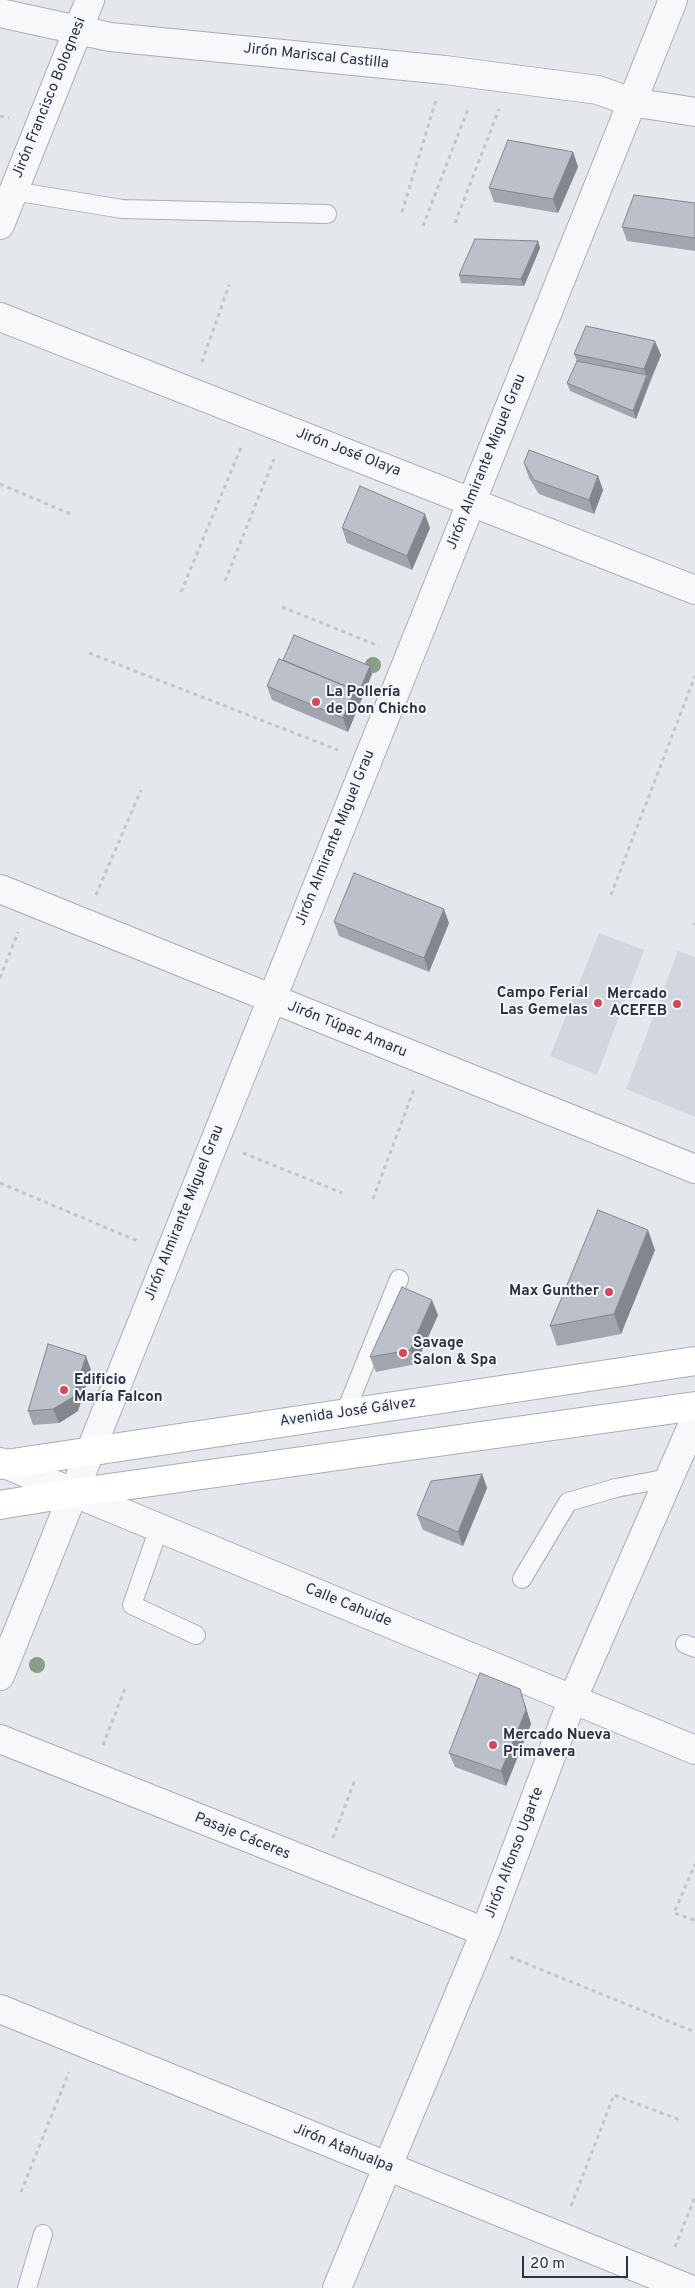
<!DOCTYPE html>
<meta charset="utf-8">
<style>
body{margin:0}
#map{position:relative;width:695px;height:2288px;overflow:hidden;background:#e4e7ec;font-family:Overpass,sans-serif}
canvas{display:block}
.scale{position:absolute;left:522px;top:2256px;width:106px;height:22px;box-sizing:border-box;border:2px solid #2b3445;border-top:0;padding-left:6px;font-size:15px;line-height:18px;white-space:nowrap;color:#2b3445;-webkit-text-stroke:4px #f4f6f9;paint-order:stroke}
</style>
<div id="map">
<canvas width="695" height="2288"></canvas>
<div class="scale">20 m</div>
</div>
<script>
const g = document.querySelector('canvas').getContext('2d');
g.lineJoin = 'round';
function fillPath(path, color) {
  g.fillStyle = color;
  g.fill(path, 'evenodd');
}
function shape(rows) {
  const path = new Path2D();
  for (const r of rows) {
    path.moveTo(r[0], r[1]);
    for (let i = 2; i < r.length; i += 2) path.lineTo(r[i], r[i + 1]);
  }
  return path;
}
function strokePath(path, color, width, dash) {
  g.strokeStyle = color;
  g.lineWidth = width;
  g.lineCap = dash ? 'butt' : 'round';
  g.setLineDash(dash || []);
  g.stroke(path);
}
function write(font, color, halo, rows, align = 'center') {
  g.font = font + ' Overpass,sans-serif';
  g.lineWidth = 4;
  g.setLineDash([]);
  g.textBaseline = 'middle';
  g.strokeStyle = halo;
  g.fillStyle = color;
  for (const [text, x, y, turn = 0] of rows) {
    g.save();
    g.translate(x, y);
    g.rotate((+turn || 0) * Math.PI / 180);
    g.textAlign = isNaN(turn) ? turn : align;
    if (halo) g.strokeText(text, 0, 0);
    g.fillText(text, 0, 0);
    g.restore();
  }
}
fillPath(shape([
 [599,933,644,950,597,1075,550,1056],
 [678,951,695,957,695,1117,626,1089]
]), '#d2d6de');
const lane = shape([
 [13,191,122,209,327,214],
 [345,1413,399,1279],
 [159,1528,132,1605,196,1635],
 [522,1579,568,1502,616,1488,669,1478],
 [685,1644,695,1648],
 [27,2288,43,2234]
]);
const street = shape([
 [0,13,110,37,445,70,598,90,631,102,695,112],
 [0,225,90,0],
 [0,317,695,590],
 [0,889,695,1169],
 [0,1462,695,1750],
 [0,1676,673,0],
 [0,1739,485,1932],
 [0,2009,687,2288],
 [337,2288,485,1932,573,1698,695,1419]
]);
const secondary = shape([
 [0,1465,695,1361],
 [0,1505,73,1493,695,1406]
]);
strokePath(lane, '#a9aeb7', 20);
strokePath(street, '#a9aeb7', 30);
strokePath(secondary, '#a9aeb7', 30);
strokePath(shape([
 [0,116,9,118],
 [402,212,436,100],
 [455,223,499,109],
 [423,226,469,106],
 [202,362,229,285],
 [0,484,73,515],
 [225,581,274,459],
 [181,592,242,445],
 [282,607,379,646],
 [89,653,338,750],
 [96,895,141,790],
 [611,895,695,676],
 [694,925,695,923],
 [0,978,18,932],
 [243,1153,342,1193],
 [0,1183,140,1242],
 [373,1199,414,1089],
 [103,1745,126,1686],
 [333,1838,355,1780],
 [694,1920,674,1913,695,1864],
 [510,1957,695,2032],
 [21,2192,69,2072],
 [571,2206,614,2095,680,2120],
 [675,2247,695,2197]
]), '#c2c5cb', 3, [4, 4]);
strokePath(lane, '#f7f8fa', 18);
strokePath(street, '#f7f8fa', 28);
strokePath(secondary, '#fff', 28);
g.fillStyle = '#899d89';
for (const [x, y] of [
 [373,665],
 [37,1665]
]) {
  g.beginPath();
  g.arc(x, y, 8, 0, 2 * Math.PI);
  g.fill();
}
fillPath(shape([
 [573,152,578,167,558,213,494,202,489,188],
 [695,203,695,251,627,241,622,227],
 [538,241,540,248,524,286,461,283,459,275],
 [574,354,661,355,636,419,570,391,567,383,577,361],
 [524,463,598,476,603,490,594,514,539,494,529,478],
 [342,528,430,528,412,570,347,543],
 [283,660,370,666,372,674,348,732,272,700,267,686],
 [334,922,449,923,429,972,339,936],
 [655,1250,621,1334,557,1346,550,1326],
 [438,1315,416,1364,376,1372,370,1357],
 [91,1370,78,1411,59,1423,33,1425,28,1411],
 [482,1474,487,1488,463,1546,423,1530,417,1515],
 [525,1704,531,1724,506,1786,455,1767,449,1753]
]), '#a1a5ae');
fillPath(shape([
 [573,152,578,167,558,213,553,199],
 [538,241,540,248,524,286,521,279],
 [655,341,661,355,649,383,644,369],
 [647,375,649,383,636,419,633,411],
 [598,476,603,490,594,514,589,500],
 [425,514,430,528,412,570,407,556],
 [370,666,372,674,348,732,343,718,355,690],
 [444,909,449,923,429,972,424,958],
 [648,1230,655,1250,621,1334,614,1314],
 [432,1300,438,1315,416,1364,410,1350],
 [86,1356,91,1370,78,1411,59,1423,53,1409],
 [482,1474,487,1488,463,1546,458,1532],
 [520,1689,531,1724,506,1786,501,1771]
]), '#83868d');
const building = shape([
 [508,140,573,152,553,199,489,188,508,140],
 [634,195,695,203,695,238,622,227,634,195],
 [475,239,538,241,521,279,459,275,475,239],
 [586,326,655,341,644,369,574,354,586,326],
 [577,361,647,375,633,411,567,383,577,361],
 [529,450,598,476,589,500,534,480,524,463,529,450],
 [360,486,425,514,407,556,342,528,360,486],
 [294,635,370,666,357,697,355,690,283,660,294,635],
 [279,659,355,690,343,718,267,686,279,659],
 [354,873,444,909,424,958,334,922,354,873],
 [598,1210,648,1230,614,1314,550,1326,598,1210],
 [402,1287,432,1300,410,1350,370,1357,402,1287],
 [48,1344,86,1356,73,1397,53,1409,28,1411,48,1344],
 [482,1474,458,1532,417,1515,431,1481,482,1474],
 [480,1673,520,1689,526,1710,501,1771,449,1753,480,1673]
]);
fillPath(building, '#bbc0ca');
strokePath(building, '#83868d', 1);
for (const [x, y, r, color] of [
 [316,702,5,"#d1495b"],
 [598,1003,5,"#d1495b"],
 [677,1004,5,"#d1495b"],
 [609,1292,5,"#d1495b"],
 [403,1353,5,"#d1495b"],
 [64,1390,5,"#d1495b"],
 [493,1745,5,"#d1495b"]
]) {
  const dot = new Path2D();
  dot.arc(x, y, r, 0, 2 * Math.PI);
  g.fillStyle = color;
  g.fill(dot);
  strokePath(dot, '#f4f6f9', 2);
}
write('15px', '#2b3445', '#f4f6f9', [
 ["Jirón Mariscal Castilla",316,57,6],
 ["Jirón Francisco Bolognesi",50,98,-68],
 ["Jirón José Olaya",348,453,21],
 ["Jirón Almirante Miguel Grau",487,462,-68],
 ["Jirón Almirante Miguel Grau",336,838,-68],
 ["Jirón Túpac Amaru",347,1030,22],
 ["Jirón Almirante Miguel Grau",185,1213,-68],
 ["Avenida José Gálvez",348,1413,-8],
 ["Calle Cahuide",348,1606,22],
 ["Pasaje Cáceres",242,1837,22],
 ["Jirón Alfonso Ugarte",515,1853,-69],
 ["Jirón Atahualpa",343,2149,22]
]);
write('bold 15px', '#2b3445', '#f4f6f9', [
 ["La Pollería",326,693],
 ["de Don Chicho",326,710],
 ["Campo Ferial",588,994,"right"],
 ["Las Gemelas",588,1011,"right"],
 ["Mercado",667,995,"right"],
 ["ACEFEB",667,1012,"right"],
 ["Max Gunther",599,1292,"right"],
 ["Savage",413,1344],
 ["Salon & Spa",413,1361],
 ["Edificio",74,1381],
 ["María Falcon",74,1398],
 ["Mercado Nueva",503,1736],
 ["Primavera",503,1753]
], 'left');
</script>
